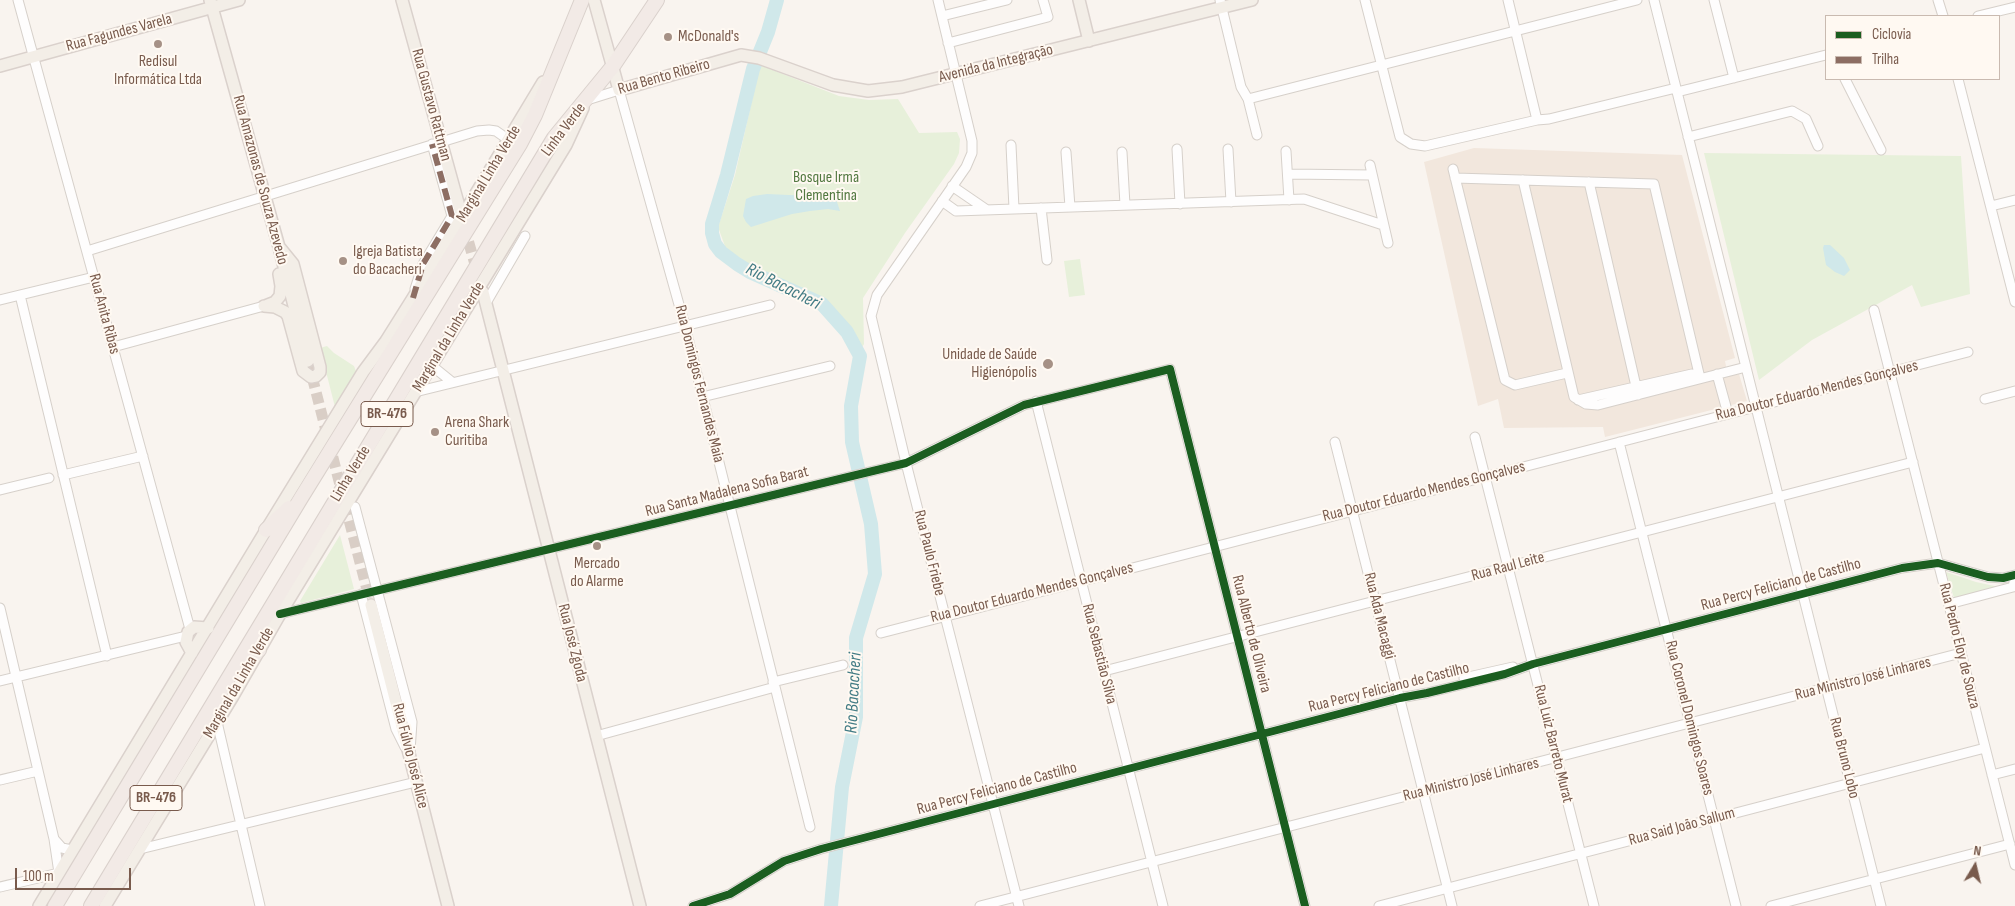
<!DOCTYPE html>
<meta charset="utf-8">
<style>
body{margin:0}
#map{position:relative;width:2015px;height:906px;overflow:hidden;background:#f9f4ef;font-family:"Sofia Sans Condensed",sans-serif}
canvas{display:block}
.legend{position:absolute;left:1825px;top:15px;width:175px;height:65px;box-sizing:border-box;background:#fff9f2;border:1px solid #c9bab0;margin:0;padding:6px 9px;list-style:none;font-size:15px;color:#795b4d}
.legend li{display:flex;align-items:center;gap:10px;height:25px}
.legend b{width:25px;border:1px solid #c9bab0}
.north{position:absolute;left:1950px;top:841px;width:50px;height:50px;-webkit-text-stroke:4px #fff9f2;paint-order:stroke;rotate:9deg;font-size:14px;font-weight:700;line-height:20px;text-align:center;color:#795b4d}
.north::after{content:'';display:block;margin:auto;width:18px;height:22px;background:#795b4d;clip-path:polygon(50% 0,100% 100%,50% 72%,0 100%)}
.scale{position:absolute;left:15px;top:868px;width:116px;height:22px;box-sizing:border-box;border:2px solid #795b4d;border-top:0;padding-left:6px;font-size:15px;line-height:18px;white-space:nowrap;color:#795b4d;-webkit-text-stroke:4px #fff9f2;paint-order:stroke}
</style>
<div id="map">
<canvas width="2015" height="906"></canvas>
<ul class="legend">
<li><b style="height:6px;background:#1b5e20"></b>Ciclovia</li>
<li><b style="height:6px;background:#8d6e63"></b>Trilha</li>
</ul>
<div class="north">N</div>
<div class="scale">100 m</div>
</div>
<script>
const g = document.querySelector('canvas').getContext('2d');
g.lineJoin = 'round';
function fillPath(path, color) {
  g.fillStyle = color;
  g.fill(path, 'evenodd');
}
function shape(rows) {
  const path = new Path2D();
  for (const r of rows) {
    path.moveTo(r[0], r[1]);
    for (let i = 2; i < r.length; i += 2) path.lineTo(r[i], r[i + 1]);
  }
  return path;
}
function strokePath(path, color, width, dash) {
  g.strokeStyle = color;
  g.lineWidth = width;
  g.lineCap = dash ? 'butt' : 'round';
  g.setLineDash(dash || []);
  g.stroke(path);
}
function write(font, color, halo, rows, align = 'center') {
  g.font = font + ' "Sofia Sans Condensed",sans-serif';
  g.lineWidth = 4;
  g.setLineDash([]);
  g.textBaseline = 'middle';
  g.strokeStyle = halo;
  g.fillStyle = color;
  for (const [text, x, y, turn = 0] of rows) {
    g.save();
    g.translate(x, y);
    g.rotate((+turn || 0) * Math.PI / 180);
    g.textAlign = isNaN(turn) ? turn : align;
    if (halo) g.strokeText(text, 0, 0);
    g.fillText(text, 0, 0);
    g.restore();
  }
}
fillPath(shape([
 [1474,148,1682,155,1735,358,1725,361,1728,376,1739,374,1747,401,1605,437,1603,427,1504,428,1498,399,1478,406,1424,162]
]), '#f2e7dd');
fillPath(shape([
 [760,65,839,96,869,100,898,99,919,133,957,132,960,139,959,153,954,164,905,233,863,298,864,344,859,352,848,331,822,303,755,269,726,249,718,227,735,175],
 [1704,153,1961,156,1970,294,1921,307,1912,285,1812,340,1759,380],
 [1080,259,1085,295,1069,297,1064,261],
 [327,346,334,353,354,366,357,374,336,411,320,348],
 [340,535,354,589,301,603,300,601],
 [1946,572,1976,582,1999,587,1954,598]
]), '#e7f0da');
fillPath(shape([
 [767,194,811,196,836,199,840,211,828,209,810,211,792,214,751,227,746,222,743,216,746,199,753,196],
 [1824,245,1830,245,1844,258,1850,270,1844,276,1835,272,1826,265,1823,248]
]), '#d0e8ea');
strokePath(shape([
 [777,0,768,32,753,69,727,175,712,224,712,233,715,244,721,252,737,264,750,272,822,304,847,332,860,356,851,406,852,442,871,524,875,574,856,638,856,717,842,787,831,906]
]), '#d0e8ea', 14);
strokePath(shape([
 [464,226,483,292],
 [308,361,371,605]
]), '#d9cec6', 11, [11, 5.5]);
const minor = shape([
 [18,0,190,629],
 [938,0,972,141,972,153,966,167,877,295,871,316,906,463,1019,906],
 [1220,0,1241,87,1248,99,1257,135],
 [1365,0,1400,137,1411,144,1425,146,1537,120,1549,119,1676,88],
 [1508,0,1537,120],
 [1654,0,1881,906],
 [1714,0,1734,78],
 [1938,0,1943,16],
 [942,16,1007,0],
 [1978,16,2015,7],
 [948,43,1048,17,1043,0],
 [1845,79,1881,150],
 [1958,79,2015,302],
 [1677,92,1826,55],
 [1248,99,1637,0],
 [587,100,619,90,685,326,810,827],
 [1688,137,1792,111,1806,119,1818,146],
 [1011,145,1014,209],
 [1177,149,1180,204],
 [1228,149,1231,202],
 [1286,151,1289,200],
 [1066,152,1070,207],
 [1122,152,1125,205],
 [1370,165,1388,243],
 [1453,169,1505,380,1515,385,1567,373],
 [1288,174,1372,175],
 [1455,178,1654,184,1700,378],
 [1523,180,1574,397,1586,404,1598,405,1746,367],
 [1589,182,1638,395],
 [952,186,987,210],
 [942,201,956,211,1304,199,1383,225],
 [1991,206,2015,200],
 [1041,208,1047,260],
 [87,251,477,131,489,130,496,131,506,138,508,143],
 [415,289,423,264,452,216,432,144],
 [20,295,107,656],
 [0,300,94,277],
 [486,303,525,236],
 [1874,310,2015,865],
 [113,347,264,306],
 [431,365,452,382],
 [1717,374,1728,414],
 [415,392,770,305],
 [702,397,830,366],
 [1985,399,2015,391],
 [1578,400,1692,374,1700,378],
 [1036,401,1163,906],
 [1475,437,1594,906],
 [1335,442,1452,906],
 [1619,442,1736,906],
 [63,475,143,456],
 [0,490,49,478],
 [355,507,412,722,410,751],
 [361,594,396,729,405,747],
 [1949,604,2013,587,2015,578],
 [0,608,54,839,59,873,0,887],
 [280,614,906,463,1024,405,1170,369,1305,906],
 [881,633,1968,352],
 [1104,671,1913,462],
 [1464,678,1513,667],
 [0,681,186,636],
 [773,682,843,665],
 [217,722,260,906],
 [596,736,775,687],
 [1992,775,2015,769],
 [0,780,38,771],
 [54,839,62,848,72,850],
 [140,849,416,782],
 [693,906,730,894,784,861,821,849,1400,698,1427,693,1505,674,1533,664,1902,568,1938,563,1988,577,2003,578,2015,575],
 [980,906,1961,653],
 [1379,906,1985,748],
 [1771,906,2010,844]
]);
const major = shape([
 [210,0,279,247,308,361],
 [402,0,460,210],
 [594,0,619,90,741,55,759,58,833,85,868,91,902,87,1252,0],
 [1079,0,1089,41],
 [0,66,239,0],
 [483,292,640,906],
 [264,306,275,307,285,312,288,316,303,371,311,377,316,376,320,372,320,367,293,264,280,248],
 [265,306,275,302,280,296,281,286,279,274],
 [371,605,448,906],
 [192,653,186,642,188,632,194,627,208,628],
 [39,906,266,530,363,372,386,341,413,298,543,82],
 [105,906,233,696,280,614,566,145,583,108]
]);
const highway = shape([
 [266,530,289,508],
 [237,673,259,650],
 [55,906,301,498,520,144,535,115,582,0],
 [91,906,554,138,613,66,657,0]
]);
strokePath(minor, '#d6d0ca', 11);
strokePath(major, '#dad1cc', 14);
strokePath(highway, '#dad1cc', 16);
strokePath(minor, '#fefdfd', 9);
strokePath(major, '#f3eee7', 11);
strokePath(highway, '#f2eae6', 14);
strokePath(shape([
 [413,298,423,264,452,216,432,144]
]), '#8d6e63', 6, [12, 6]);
strokePath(shape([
 [280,614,906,463,1024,405,1170,369,1305,906],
 [693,906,730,894,784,861,821,849,1400,698,1427,693,1505,674,1533,664,1902,568,1938,563,1988,577,2003,578,2015,575]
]), '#1b5e20', 8);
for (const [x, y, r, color] of [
 [668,37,5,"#a69186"],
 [158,44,5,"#a69186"],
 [343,261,5,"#a69186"],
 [1048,364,6,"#a69186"],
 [435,432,5,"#a69186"],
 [597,546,5,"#a69186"]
]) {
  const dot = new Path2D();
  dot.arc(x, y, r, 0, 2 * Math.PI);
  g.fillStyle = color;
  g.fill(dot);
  strokePath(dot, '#fff9f2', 2);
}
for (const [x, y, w] of [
 [387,414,52],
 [156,798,52]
]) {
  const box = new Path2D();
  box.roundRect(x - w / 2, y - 12.5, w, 25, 4);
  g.fillStyle = '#fff9f2';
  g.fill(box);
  strokePath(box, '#795b4d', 1);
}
write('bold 15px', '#795b4d', null, [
 ["BR-476",387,414],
 ["BR-476",156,798]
]);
write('16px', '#795b4d', '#fff9f2', [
 ["Rua Fagundes Varela",119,33,-15],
 ["Avenida da Integração",996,64,-14],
 ["Rua Bento Ribeiro",664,77,-16],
 ["Rua Gustavo Rattman",431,105,75],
 ["Linha Verde",564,130,-53],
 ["Marginal Linha Verde",489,174,-59],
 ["Rua Amazonas de Souza Azevedo",260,180,75],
 ["Rua Anita Ribas",104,314,75],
 ["Marginal da Linha Verde",449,337,-59],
 ["Rua Domingos Fernandes Maia",699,384,76],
 ["Rua Doutor Eduardo Mendes Gonçalves",1817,391,-14],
 ["Linha Verde",351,474,-59],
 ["Rua Santa Madalena Sofia Barat",727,492,-14],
 ["Rua Doutor Eduardo Mendes Gonçalves",1424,492,-14],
 ["Rua Paulo Friebe",929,553,76],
 ["Rua Raul Leite",1508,567,-15],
 ["Rua Percy Feliciano de Castilho",1781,585,-15],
 ["Rua Doutor Eduardo Mendes Gonçalves",1032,593,-14],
 ["Rua Ada Macaggi",1379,616,76],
 ["Rua Alberto de Oliveira",1251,634,76],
 ["Rua José Zgoda",572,643,76],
 ["Rua Pedro Eloy de Souza",1959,646,76],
 ["Rua Sebastião Silva",1099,654,76],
 ["Rua Ministro José Linhares",1863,679,-14],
 ["Marginal da Linha Verde",239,683,-60],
 ["Rua Percy Feliciano de Castilho",1389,688,-14],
 ["Rua Coronel Domingos Soares",1689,718,76],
 ["Rua Luiz Barreto Murat",1553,744,76],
 ["Rua Fúlvio José Alice",410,756,76],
 ["Rua Bruno Lobo",1844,758,76],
 ["Rua Ministro José Linhares",1471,780,-14],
 ["Rua Percy Feliciano de Castilho",997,789,-15],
 ["Rua Said João Sallum",1682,827,-15]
]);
write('16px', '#795b4d', '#fff9f2', [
 ["McDonald's",678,37],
 ["Redisul",158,62,"center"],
 ["Informática Ltda",158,80,"center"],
 ["Igreja Batista",353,252],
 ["do Bacacheri",353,270],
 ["Unidade de Saúde",1037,355,"right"],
 ["Higienópolis",1037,373,"right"],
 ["Arena Shark",445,423],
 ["Curitiba",445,441],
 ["Mercado",597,564,"center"],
 ["do Alarme",597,582,"center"]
], 'left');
write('16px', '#537941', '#fff9f2', [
 ["Bosque Irmã",826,178],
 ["Clementina",826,196]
]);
write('italic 18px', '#437c85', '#fff9f2', [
 ["Rio Bacacheri",783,287,27],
 ["Rio Bacacheri",854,693,-87]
]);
</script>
